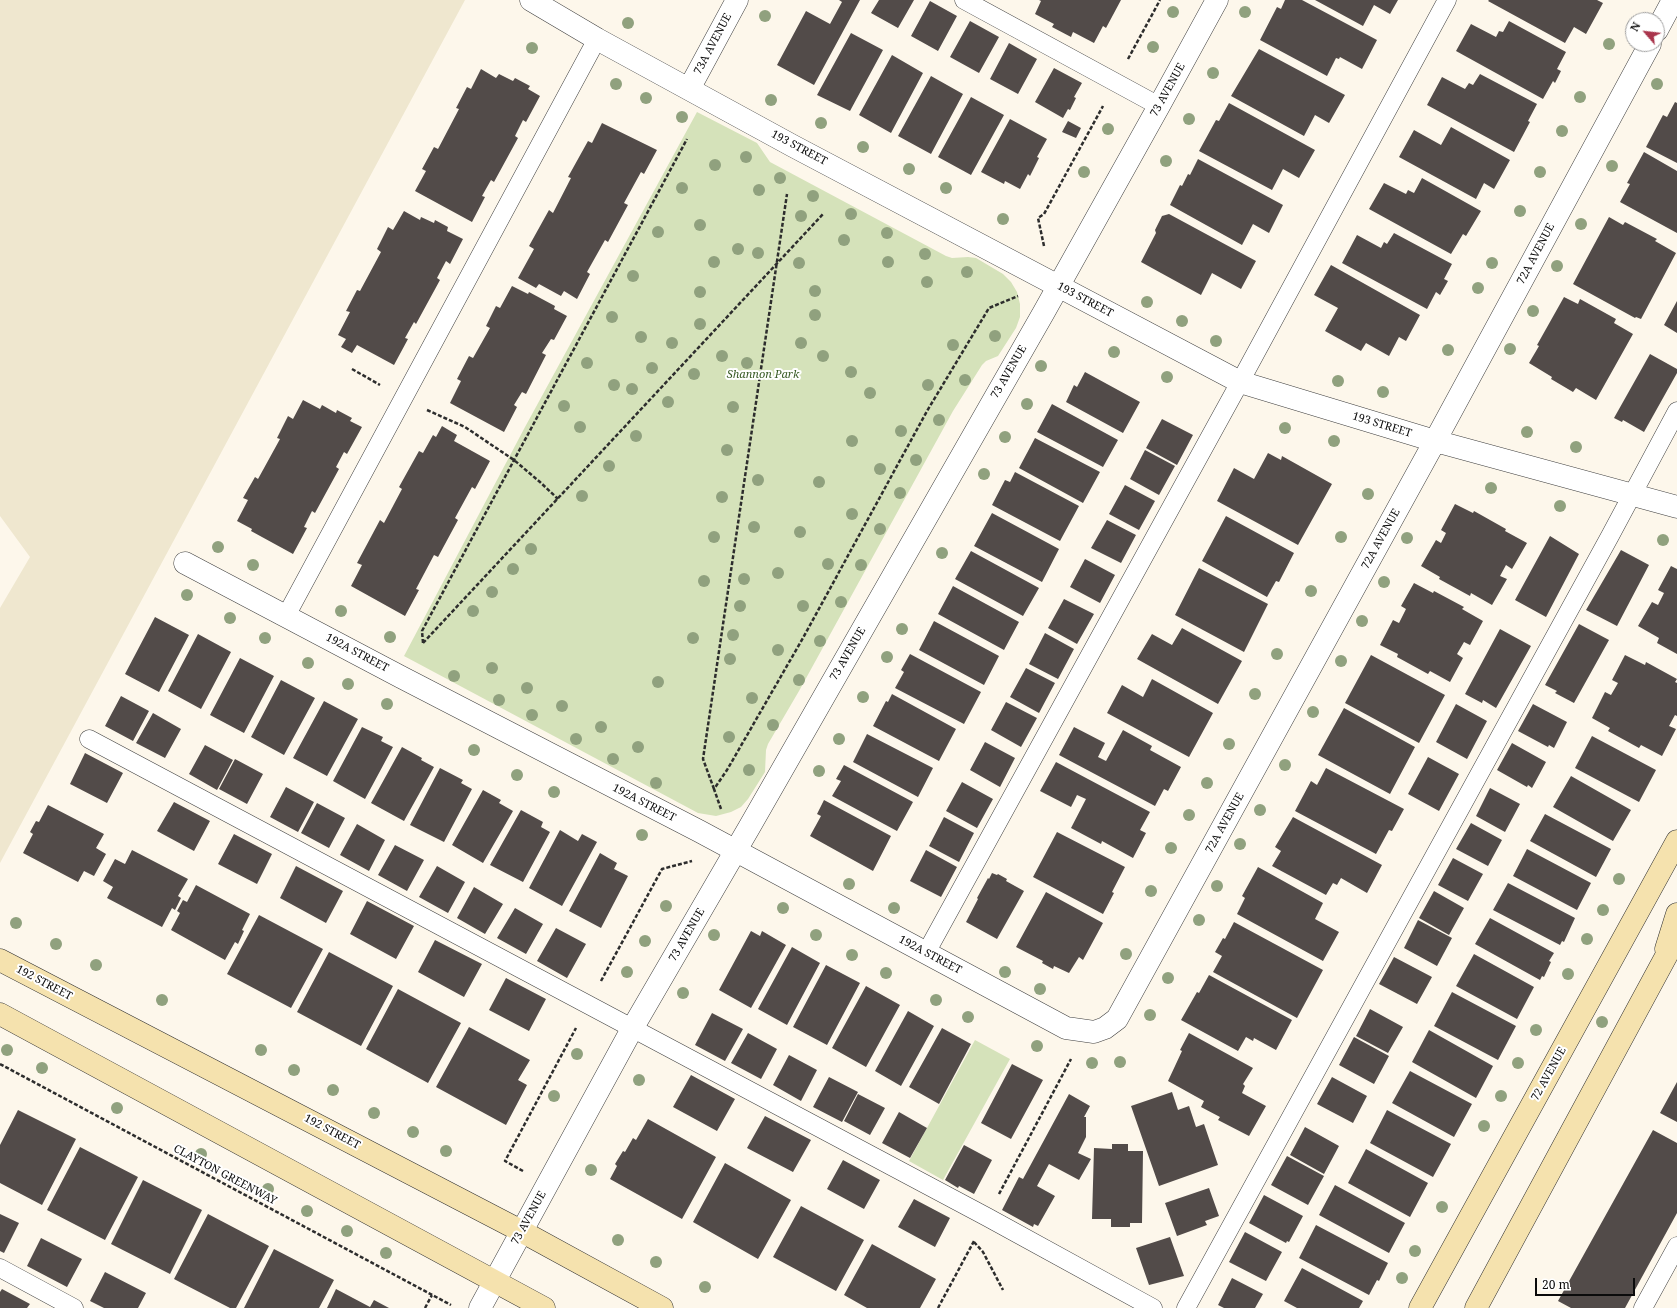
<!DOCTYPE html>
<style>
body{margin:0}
#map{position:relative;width:1677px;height:1308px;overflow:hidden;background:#fdf7eb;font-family:"Noto Serif",serif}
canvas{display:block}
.north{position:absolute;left:1625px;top:12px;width:40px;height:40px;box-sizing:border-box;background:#fff;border:1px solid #9d9d9d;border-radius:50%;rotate:298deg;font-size:11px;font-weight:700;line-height:16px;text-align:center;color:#0b0b0b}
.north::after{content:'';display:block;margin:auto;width:14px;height:18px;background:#a9354c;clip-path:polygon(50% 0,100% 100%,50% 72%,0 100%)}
.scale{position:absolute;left:1535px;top:1278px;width:100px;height:18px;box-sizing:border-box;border:2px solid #0b0b0b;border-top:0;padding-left:5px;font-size:12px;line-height:14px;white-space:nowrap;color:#0b0b0b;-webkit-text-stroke:3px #fff;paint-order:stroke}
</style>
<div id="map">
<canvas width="1677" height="1308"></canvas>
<div class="north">N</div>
<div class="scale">20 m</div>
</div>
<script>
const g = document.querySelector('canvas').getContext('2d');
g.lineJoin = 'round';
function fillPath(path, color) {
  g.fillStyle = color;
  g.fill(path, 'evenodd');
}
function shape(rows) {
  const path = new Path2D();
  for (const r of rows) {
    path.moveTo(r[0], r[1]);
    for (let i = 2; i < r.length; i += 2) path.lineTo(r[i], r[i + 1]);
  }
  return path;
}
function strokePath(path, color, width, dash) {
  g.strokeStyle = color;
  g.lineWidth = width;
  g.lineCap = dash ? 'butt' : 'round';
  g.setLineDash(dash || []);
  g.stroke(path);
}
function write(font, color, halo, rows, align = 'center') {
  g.font = font + ' "Noto Serif",serif';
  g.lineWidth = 4;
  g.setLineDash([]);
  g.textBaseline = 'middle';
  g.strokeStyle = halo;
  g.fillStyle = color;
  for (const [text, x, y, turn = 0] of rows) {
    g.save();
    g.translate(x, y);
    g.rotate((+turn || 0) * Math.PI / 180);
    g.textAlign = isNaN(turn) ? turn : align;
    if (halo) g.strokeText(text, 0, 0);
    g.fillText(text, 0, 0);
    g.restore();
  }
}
fillPath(shape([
 [0,0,465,0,0,863,0,608,30,557,0,516]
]), '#efe7cf');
fillPath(shape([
 [697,112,757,143,770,162,946,256,952,258,968,257,976,258,1003,274,1011,282,1017,292,1020,304,1020,317,1016,328,998,356,986,361,982,365,953,411,799,691,768,744,766,750,765,772,748,799,741,807,731,812,716,816,698,813,404,656,525,427],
 [975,1040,1010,1059,943,1180,909,1161]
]), '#d5e2ba');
fillPath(shape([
 [839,0,860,0,814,85,777,65,806,11,830,24,842,2],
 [879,0,914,0,898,28,871,13],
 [1039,0,1121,0,1106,28,1103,26,1094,43,1073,32,1071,37,1052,27,1054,24,1035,14,1041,1],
 [1285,0,1302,0,1377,40,1362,69,1340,57,1339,59,1336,58,1327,76,1260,40,1277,7,1281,9],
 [1315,0,1398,0,1390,14,1374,5,1363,26],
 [1489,0,1597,0,1603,3,1586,34,1574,27,1565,43,1488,1],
 [930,1,957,16,938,51,911,36],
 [970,21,999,37,979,73,950,57],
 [1509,21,1566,52,1557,69,1561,71,1555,83,1553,81,1543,99,1456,51,1471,24,1496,37,1499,31,1503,32],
 [851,33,883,50,850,111,817,95],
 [1009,43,1037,59,1018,94,990,79],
 [1259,49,1345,95,1329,123,1315,115,1304,136,1231,96],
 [892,55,923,73,891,133,859,115],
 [1054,68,1082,83,1074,97,1076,98,1070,110,1068,109,1063,118,1035,102],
 [481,69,496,78,499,74,513,81,515,78,530,86,528,89,540,96,526,122,523,120,515,136,518,138,494,182,491,180,482,196,485,197,472,222,415,191,426,171,422,169,434,147,438,149,459,109,456,108,467,87,471,89],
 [1480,74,1537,104,1528,121,1530,122,1514,152,1427,105,1442,77,1465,89,1469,83,1473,85],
 [931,76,963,94,931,154,898,136],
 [971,97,1004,115,971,175,938,157],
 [1675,102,1677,103,1677,163,1646,147,1663,115,1667,117],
 [1229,103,1315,150,1299,178,1283,169,1272,190,1199,151,1216,120,1219,121],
 [1010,119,1047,139,1037,157,1039,158,1030,176,1028,174,1020,189,1005,181,1004,184,981,172],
 [1068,121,1081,128,1076,138,1062,132],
 [602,123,657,150,644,174,641,172,624,203,628,205,608,242,605,240,587,272,590,274,577,299,564,291,561,296,539,284,536,288,518,278,534,249,529,246,549,210,553,213,571,178,568,177,588,141,592,143],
 [1451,127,1510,160,1494,189,1484,183,1476,199,1399,157,1414,130,1441,145],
 [1644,152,1677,171,1677,233,1620,202,1630,184,1627,183],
 [1198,159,1283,205,1269,233,1253,224,1242,245,1170,205,1180,185,1182,186,1188,174,1190,175],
 [1422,178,1481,211,1466,236,1463,234,1451,254,1369,209,1384,183,1406,194,1408,190,1414,193],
 [404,211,420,220,421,217,434,223,435,220,448,227,447,231,463,239,450,264,446,261,437,278,440,280,416,324,414,322,405,338,408,339,394,365,357,345,352,353,341,347,346,339,338,335,350,312,346,311,357,290,360,291,381,252,377,249,388,227,393,230],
 [1169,214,1256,261,1241,289,1212,273,1201,295,1141,262,1156,233,1155,230,1162,216],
 [1609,217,1623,225,1625,222,1657,239,1655,241,1676,253,1641,319,1636,317,1635,318,1573,284],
 [1394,233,1452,264,1444,279,1448,281,1440,295,1436,292,1427,309,1342,263,1357,235,1381,248,1384,242,1387,244],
 [1331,265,1420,315,1406,341,1399,337,1389,356,1366,343,1361,351,1325,331,1338,308,1314,295],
 [512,286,528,294,529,292,555,306,554,309,567,316,554,340,551,339,542,353,546,355,526,394,522,392,514,405,517,407,504,432,450,403,461,381,457,379,469,356,473,358,490,328,486,326,496,306,500,308],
 [1564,297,1578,304,1580,299,1616,319,1614,323,1633,334,1596,400,1576,388,1573,392,1551,379,1552,377,1529,363,1539,346,1537,345],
 [1677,301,1677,333,1664,325],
 [1650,354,1677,369,1677,373,1644,432,1623,420,1622,422,1614,418],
 [1085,372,1140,402,1123,433,1066,402,1074,385,1077,387],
 [303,400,320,409,322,405,336,413,337,410,352,418,350,421,362,427,347,454,344,452,336,467,339,469,315,513,312,511,304,527,307,528,293,554,251,531,252,529,237,521,248,500,243,498,255,477,258,479,280,439,277,438,288,416,293,419],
 [1052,404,1118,440,1103,467,1037,432],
 [1162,419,1193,435,1177,465,1146,448],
 [442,426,457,435,454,441,490,461,475,489,472,487,455,518,458,520,438,557,434,555,416,589,419,590,405,616,351,586,362,565,357,563,380,520,384,523,402,489,399,487,419,451,423,453,433,435,436,437],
 [1035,438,1100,472,1083,503,1019,468],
 [1145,450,1175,466,1159,495,1130,479],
 [1268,453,1281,460,1282,456,1332,484,1298,545,1217,501,1234,468,1254,479],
 [1015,472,1079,506,1060,541,992,505,1005,480,1010,482],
 [1125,485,1155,501,1139,530,1109,514],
 [1455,504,1473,513,1474,511,1506,529,1505,531,1527,543,1512,569,1506,565,1500,576,1507,579,1492,605,1471,593,1470,596,1439,579,1440,577,1421,566,1436,540,1441,543,1446,533,1441,530],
 [992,513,1059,549,1042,582,974,546],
 [1226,516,1294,553,1279,582,1276,581,1267,597,1202,561],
 [1107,520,1136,535,1121,563,1091,548],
 [1550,536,1579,554,1546,617,1515,600],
 [1621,550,1649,565,1617,626,1586,610],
 [971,551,1039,588,1023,616,955,579],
 [1085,559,1115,575,1100,603,1070,587],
 [1671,566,1677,569,1677,654,1657,643,1659,638,1638,626,1652,602,1658,605,1664,593,1658,590],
 [1199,568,1268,604,1244,652,1175,615],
 [1414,583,1433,593,1434,591,1464,607,1462,609,1483,621,1470,645,1464,642,1457,654,1463,658,1450,682,1430,671,1428,674,1397,657,1398,654,1380,645,1393,620,1399,623,1406,609,1401,606],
 [953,586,1019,622,1004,650,938,614],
 [1064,599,1094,614,1077,644,1048,628],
 [155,617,189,635,159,692,125,674],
 [934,621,999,656,984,685,919,650],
 [1579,624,1609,640,1574,703,1555,693,1557,691,1545,685],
 [1182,628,1242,661,1218,704,1137,659,1152,634,1172,645],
 [1500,629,1531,646,1496,708,1483,700,1482,703,1465,694],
 [1045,633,1074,649,1058,679,1029,664],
 [198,634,231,652,201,709,168,691],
 [910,654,981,692,964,724,895,688,904,672,901,670],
 [1371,655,1445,695,1419,743,1345,703],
 [1625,655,1645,665,1646,662,1677,679,1675,682,1677,683,1677,716,1675,715,1669,726,1676,729,1662,756,1641,745,1639,748,1608,731,1610,728,1592,718,1605,692,1611,695,1618,683,1612,680],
 [240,658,274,676,244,733,210,715],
 [1026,668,1055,683,1039,713,1010,697],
 [1152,679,1213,713,1189,757,1107,713,1122,685,1143,697],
 [281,680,315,698,284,755,251,737],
 [892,694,956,729,939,761,873,726,886,701,888,702],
 [121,696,149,711,133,741,105,726],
 [324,701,358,719,327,776,293,758],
 [1006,702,1037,718,1021,747,991,730],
 [1456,704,1487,721,1467,759,1436,742],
 [1533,704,1567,722,1554,748,1549,745,1548,747,1518,731],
 [1344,708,1415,747,1390,794,1318,755],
 [153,713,181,729,165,758,136,743],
 [362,727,383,737,381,741,393,747,365,799,333,781],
 [1074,727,1105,743,1098,757,1106,761,1123,730,1152,746,1150,750,1181,767,1168,791,1164,789,1155,806,1059,755],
 [867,734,933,768,918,797,853,762],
 [1592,736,1656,770,1639,802,1575,768],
 [985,742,1015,758,1000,787,970,770],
 [1512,743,1546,762,1532,788,1528,785,1527,787,1497,770],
 [205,745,233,760,217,790,189,774],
 [402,747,422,758,421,760,434,767,404,821,371,803],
 [85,753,123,773,107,803,70,784],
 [1428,757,1459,774,1439,811,1408,794],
 [235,759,263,774,247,804,219,789],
 [1056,762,1150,812,1140,830,1146,833,1133,858,1102,841,1101,844,1071,828,1086,799,1077,795,1071,807,1040,791],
 [844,765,913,802,897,831,832,796,841,781,836,779],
 [440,768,463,780,461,783,472,789,444,842,410,825],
 [1326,768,1404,809,1392,831,1389,830,1376,854,1295,811,1311,781,1317,785],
 [1571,776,1631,810,1613,841,1553,807],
 [962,782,993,799,977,828,946,811],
 [286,787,314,802,298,832,270,817],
 [1490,788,1520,804,1505,832,1476,816],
 [483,790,501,800,499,803,513,811,483,863,452,845],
 [824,800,891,836,873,871,810,836,821,816,817,814],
 [174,802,210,821,194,851,157,831],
 [317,803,345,818,329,848,301,833],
 [48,805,104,834,96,848,106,854,94,876,84,871,78,882,23,853,33,834,30,832,36,821,39,822],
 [521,810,543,822,541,827,550,832,523,882,490,865],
 [1545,814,1611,849,1596,877,1530,841],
 [944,817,974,833,959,862,929,846],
 [1293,817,1382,865,1367,893,1341,878,1337,885,1333,883,1326,895,1272,866,1281,851,1275,847],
 [1471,823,1502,840,1488,866,1456,849],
 [357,824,385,840,369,871,340,855],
 [560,830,578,841,582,834,597,842,562,906,529,888],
 [1057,832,1125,867,1112,892,1114,893,1103,914,1033,877],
 [234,834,272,854,257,884,218,864],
 [395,845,424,860,407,891,378,875],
 [1527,849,1591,883,1577,910,1513,876],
 [132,850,188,879,178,896,181,898,175,910,172,908,162,927,107,898,113,887,103,881,115,859,125,864],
 [926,850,957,867,941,897,910,881],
 [600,853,617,863,614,869,628,876,601,928,569,911],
 [1453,858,1483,874,1468,901,1438,885],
 [296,866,343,891,326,923,280,898],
 [437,866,465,882,448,913,419,897],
 [1258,867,1323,903,1315,919,1339,932,1323,961,1237,914,1245,898,1242,896],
 [992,873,997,875,998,874,1007,879,1006,881,1024,891,997,939,966,922,978,899,977,898,988,878,989,879],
 [1508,883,1575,918,1564,942,1562,941,1560,945,1493,910],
 [196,885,250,914,242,930,244,931,238,944,235,942,225,960,171,930,180,913,177,911,183,900,187,902],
 [474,887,503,904,485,934,457,918],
 [1434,891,1464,908,1449,935,1419,918],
 [1046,892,1103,923,1083,960,1079,957,1069,973,1054,966,1053,969,1042,963,1043,961,1016,947],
 [367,901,414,926,396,959,350,934],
 [515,908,543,924,526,954,497,938],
 [259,915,323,949,291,1008,227,974],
 [1490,918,1554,953,1549,961,1551,962,1544,977,1542,976,1540,980,1475,944],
 [1418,920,1452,938,1437,966,1404,948],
 [1234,922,1323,970,1297,1018,1213,972,1222,956,1215,952,1223,938,1225,939],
 [556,928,586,944,567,978,537,961],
 [751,931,760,936,762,931,786,945,751,1008,719,990],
 [435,940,482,964,464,997,418,972],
 [792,947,820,963,787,1025,758,1009],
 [329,952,393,986,361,1046,297,1012],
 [1474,954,1534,987,1517,1019,1456,986],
 [1394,957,1432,977,1417,1004,1379,984],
 [826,965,860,983,827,1045,793,1027],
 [1209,975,1292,1020,1276,1050,1254,1038,1253,1041,1246,1037,1238,1051,1181,1020,1197,992,1199,993],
 [506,978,546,999,529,1031,489,1010],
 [866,986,900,1005,866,1067,832,1048],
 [398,989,461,1023,428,1083,366,1049],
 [1452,992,1516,1026,1498,1060,1434,1026],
 [1370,1009,1403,1027,1388,1053,1356,1036],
 [908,1011,934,1026,901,1086,875,1071],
 [712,1013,743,1029,725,1061,695,1045],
 [469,1027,530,1060,518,1080,527,1085,506,1125,436,1087],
 [942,1028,971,1044,939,1104,909,1087],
 [1429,1030,1493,1066,1476,1098,1412,1062],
 [748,1033,777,1049,761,1079,731,1063],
 [1189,1033,1253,1068,1243,1084,1245,1086,1242,1093,1266,1106,1249,1136,1218,1120,1220,1117,1201,1107,1204,1101,1168,1081,1182,1051,1180,1050],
 [1354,1037,1389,1056,1374,1084,1339,1065],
 [789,1055,817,1070,801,1101,773,1085],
 [1012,1064,1043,1080,1011,1139,981,1123],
 [1410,1071,1472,1104,1454,1137,1392,1103],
 [691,1075,735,1099,717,1131,673,1107],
 [829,1077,858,1092,842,1122,813,1107],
 [1332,1077,1367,1096,1353,1123,1317,1104],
 [1677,1082,1677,1122,1660,1113],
 [1172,1092,1178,1110,1189,1106,1196,1127,1204,1124,1218,1165,1159,1186,1131,1106],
 [858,1094,885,1108,870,1135,844,1121],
 [1069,1094,1090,1106,1084,1117,1086,1117,1086,1137,1078,1153,1091,1159,1079,1180,1049,1164,1037,1186,1055,1196,1038,1226,1034,1224,1033,1227,1002,1210,1019,1177,1023,1179],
 [18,1110,76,1139,42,1205,0,1183,0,1145],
 [1387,1110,1451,1144,1433,1177,1370,1143],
 [899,1112,927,1128,910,1158,882,1143],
 [765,1116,811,1140,793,1172,747,1148],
 [648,1119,716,1157,682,1219,610,1179,617,1166,615,1164,623,1151,625,1152,633,1138,636,1140],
 [1305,1127,1339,1146,1324,1174,1290,1155],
 [1653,1130,1677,1143,1677,1213,1625,1308,1571,1308,1558,1301],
 [1112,1144,1128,1144,1128,1151,1143,1151,1142,1223,1130,1223,1130,1227,1111,1227,1111,1219,1092,1219,1094,1148,1112,1149],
 [964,1145,992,1160,974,1194,959,1186,958,1188,945,1180],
 [80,1147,138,1177,105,1240,47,1210],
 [1366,1149,1428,1183,1410,1217,1348,1183],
 [1287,1156,1324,1176,1308,1205,1271,1185],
 [843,1160,880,1180,864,1209,827,1189],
 [725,1163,791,1200,758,1259,693,1222],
 [143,1180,202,1210,170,1274,111,1244],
 [1335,1185,1405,1223,1389,1253,1319,1215],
 [1209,1188,1219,1216,1205,1221,1207,1225,1177,1236,1165,1203],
 [1264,1195,1303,1216,1289,1242,1287,1241,1286,1243,1249,1223],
 [914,1199,950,1218,935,1247,898,1227],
 [801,1206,864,1240,836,1291,773,1257],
 [0,1214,19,1223,4,1253,0,1251],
 [208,1214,269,1246,236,1308,230,1308,174,1279],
 [1316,1225,1388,1263,1379,1281,1377,1280,1369,1295,1299,1258],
 [1245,1232,1282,1252,1266,1281,1229,1262],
 [1170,1237,1184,1276,1149,1285,1136,1248],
 [41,1238,82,1259,67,1287,27,1266],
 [872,1244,936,1279,920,1308,867,1308,844,1295],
 [274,1249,334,1280,319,1308,244,1308],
 [1302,1268,1363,1301,1359,1308,1297,1308,1284,1301],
 [105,1272,146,1293,138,1308,104,1308,90,1301],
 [1232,1278,1263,1294,1255,1308,1224,1308,1218,1305],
 [2,1289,30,1304,27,1308,0,1308,0,1292],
 [336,1289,370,1307,374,1300,389,1308,327,1308]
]), '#524b49');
const lane = shape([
 [964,0,1159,106],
 [286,616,597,39],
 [89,739,987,1217,1153,1308],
 [926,953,1240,382,1447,0],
 [0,1268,74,1308],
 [1186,1308,1610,536,1677,411],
 [1643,1308,1677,1246]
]);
const street = shape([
 [531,0,597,39,793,146,1240,382,1435,441,1677,507],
 [1657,30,1673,0],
 [689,89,737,0],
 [185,563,401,677,699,831,1066,1028,1094,1032,1105,1028,1117,1019,1128,999,1435,441,1650,44],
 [480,1308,632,1029,750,826,1044,312,1159,106,1217,0]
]);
const secondary = shape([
 [1666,949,1677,914],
 [0,960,521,1231,662,1308],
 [0,1014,544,1308],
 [1420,1308,1677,841],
 [1476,1308,1677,936]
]);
strokePath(lane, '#3e3e3e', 19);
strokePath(street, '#3e3e3e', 23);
strokePath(secondary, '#2d2d2d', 23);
strokePath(shape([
 [1128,59,1160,0],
 [1044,246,1038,218,1044,214,1103,106],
 [352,369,380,385],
 [427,410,465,427,514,460,540,482,558,499],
 [423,643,824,213],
 [423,643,422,631,687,139],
 [714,789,703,759,787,194],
 [721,809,714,789,727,770,803,638,927,411,989,308,1018,296],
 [601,981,662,869,692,861],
 [0,1064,451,1305],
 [523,1171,505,1161,576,1028],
 [999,1194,1071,1059],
 [974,1242,983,1252,1003,1290],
 [425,1308,432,1295],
 [938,1308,974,1241]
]), '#2d2d2d', 2.5, [4, 2]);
strokePath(lane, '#fff', 18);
strokePath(street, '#fff', 22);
strokePath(secondary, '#f5e2ae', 22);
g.fillStyle = '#90a17e';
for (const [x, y] of [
 [1173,12],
 [1245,12],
 [765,16],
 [628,23],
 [1609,44],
 [1153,47],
 [532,48],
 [1213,73],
 [616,84],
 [1657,84],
 [1580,97],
 [646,98],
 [771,100],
 [682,117],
 [1189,119],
 [821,123],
 [1108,129],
 [1562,131],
 [863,147],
 [746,157],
 [1166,161],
 [715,165],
 [1612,166],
 [909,169],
 [1084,172],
 [1540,172],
 [780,178],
 [682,188],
 [946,188],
 [759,190],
 [813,196],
 [1520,211],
 [851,214],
 [801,216],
 [1003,219],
 [1581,224],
 [700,225],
 [658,232],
 [887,233],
 [844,240],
 [738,249],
 [758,253],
 [925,254],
 [714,262],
 [888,262],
 [799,263],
 [1492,263],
 [1557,266],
 [967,272],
 [633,276],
 [927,282],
 [1478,288],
 [815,291],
 [700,292],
 [1147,302],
 [1533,311],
 [815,315],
 [612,317],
 [1182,321],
 [700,324],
 [995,336],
 [641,337],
 [1216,341],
 [672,343],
 [801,343],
 [953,345],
 [1510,349],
 [1448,350],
 [1114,352],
 [722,356],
 [823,356],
 [587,363],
 [747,363],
 [1041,366],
 [652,368],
 [851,372],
 [694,374],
 [1167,377],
 [965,380],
 [1338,381],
 [614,385],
 [928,385],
 [632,389],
 [1383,392],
 [870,393],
 [668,402],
 [1027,404],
 [564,406],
 [733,407],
 [939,420],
 [580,427],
 [1285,428],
 [901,431],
 [1527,432],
 [636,436],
 [1005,437],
 [852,441],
 [1334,441],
 [1576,447],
 [727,450],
 [916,460],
 [609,466],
 [880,469],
 [984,474],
 [758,480],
 [819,482],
 [1491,488],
 [900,493],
 [1368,494],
 [582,496],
 [722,497],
 [1560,506],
 [852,514],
 [754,527],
 [880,529],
 [800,532],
 [714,537],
 [1341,537],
 [1407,538],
 [1663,540],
 [218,547],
 [531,549],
 [942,553],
 [828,564],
 [253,565],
 [861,565],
 [513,569],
 [778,573],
 [744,579],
 [704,581],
 [1384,582],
 [1311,591],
 [492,592],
 [187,595],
 [841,602],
 [740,606],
 [803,606],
 [341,611],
 [473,611],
 [230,618],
 [1362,621],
 [902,629],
 [733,635],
 [390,637],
 [265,638],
 [693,638],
 [820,641],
 [778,650],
 [1277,654],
 [887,657],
 [730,659],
 [1341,661],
 [308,663],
 [492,668],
 [454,676],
 [799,680],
 [658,682],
 [348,684],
 [527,688],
 [1255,694],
 [863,697],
 [752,698],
 [499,700],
 [387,704],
 [562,706],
 [1313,712],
 [532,715],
 [773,725],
 [601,727],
 [729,737],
 [576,739],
 [839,739],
 [1229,744],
 [638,747],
 [474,750],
 [613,759],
 [1285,765],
 [749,770],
 [819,771],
 [517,775],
 [656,783],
 [1207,783],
 [554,792],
 [1260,810],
 [1189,815],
 [642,835],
 [1240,844],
 [1171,848],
 [1619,879],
 [849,884],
 [1217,886],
 [1151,891],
 [666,906],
 [783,908],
 [894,908],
 [1603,910],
 [1199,920],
 [16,923],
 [714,935],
 [816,935],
 [1587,939],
 [645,941],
 [56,944],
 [1126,954],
 [852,955],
 [96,965],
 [627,972],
 [1005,972],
 [886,973],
 [1568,974],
 [1168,978],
 [1040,989],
 [683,993],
 [162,1000],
 [936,1000],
 [1150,1015],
 [968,1017],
 [1602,1022],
 [1536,1030],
 [1037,1046],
 [7,1050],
 [261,1050],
 [577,1054],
 [1120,1062],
 [1092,1063],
 [1518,1063],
 [42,1068],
 [294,1070],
 [639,1080],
 [333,1090],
 [554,1096],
 [1501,1096],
 [117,1108],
 [374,1113],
 [1484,1126],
 [413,1132],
 [446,1151],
 [201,1154],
 [591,1170],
 [268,1189],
 [1442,1207],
 [307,1211],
 [347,1231],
 [618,1240],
 [1415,1251],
 [386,1253],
 [656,1262],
 [1402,1278],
 [705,1287]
]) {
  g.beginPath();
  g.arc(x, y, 6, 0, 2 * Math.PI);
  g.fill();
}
write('11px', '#0b0b0b', '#fff', [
 ["73A AVENUE",713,44,-62],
 ["73 AVENUE",1168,90,-61],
 ["193 STREET",799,148,28],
 ["72A AVENUE",1536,254,-62],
 ["193 STREET",1085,300,28],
 ["73 AVENUE",1009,372,-60],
 ["193 STREET",1382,425,17],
 ["72A AVENUE",1381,539,-61],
 ["192A STREET",357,653,28],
 ["73 AVENUE",848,654,-60],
 ["192A STREET",644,803,27],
 ["72A AVENUE",1225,823,-61],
 ["73 AVENUE",687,935,-60],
 ["192A STREET",930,955,28],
 ["192 STREET",44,983,28],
 ["72 AVENUE",1549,1074,-61],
 ["192 STREET",332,1132,28],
 ["CLAYTON GREENWAY",225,1175,28],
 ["73 AVENUE",529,1218,-61]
]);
write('italic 11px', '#375a24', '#fff', [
 ["Shannon Park",763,375]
]);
</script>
